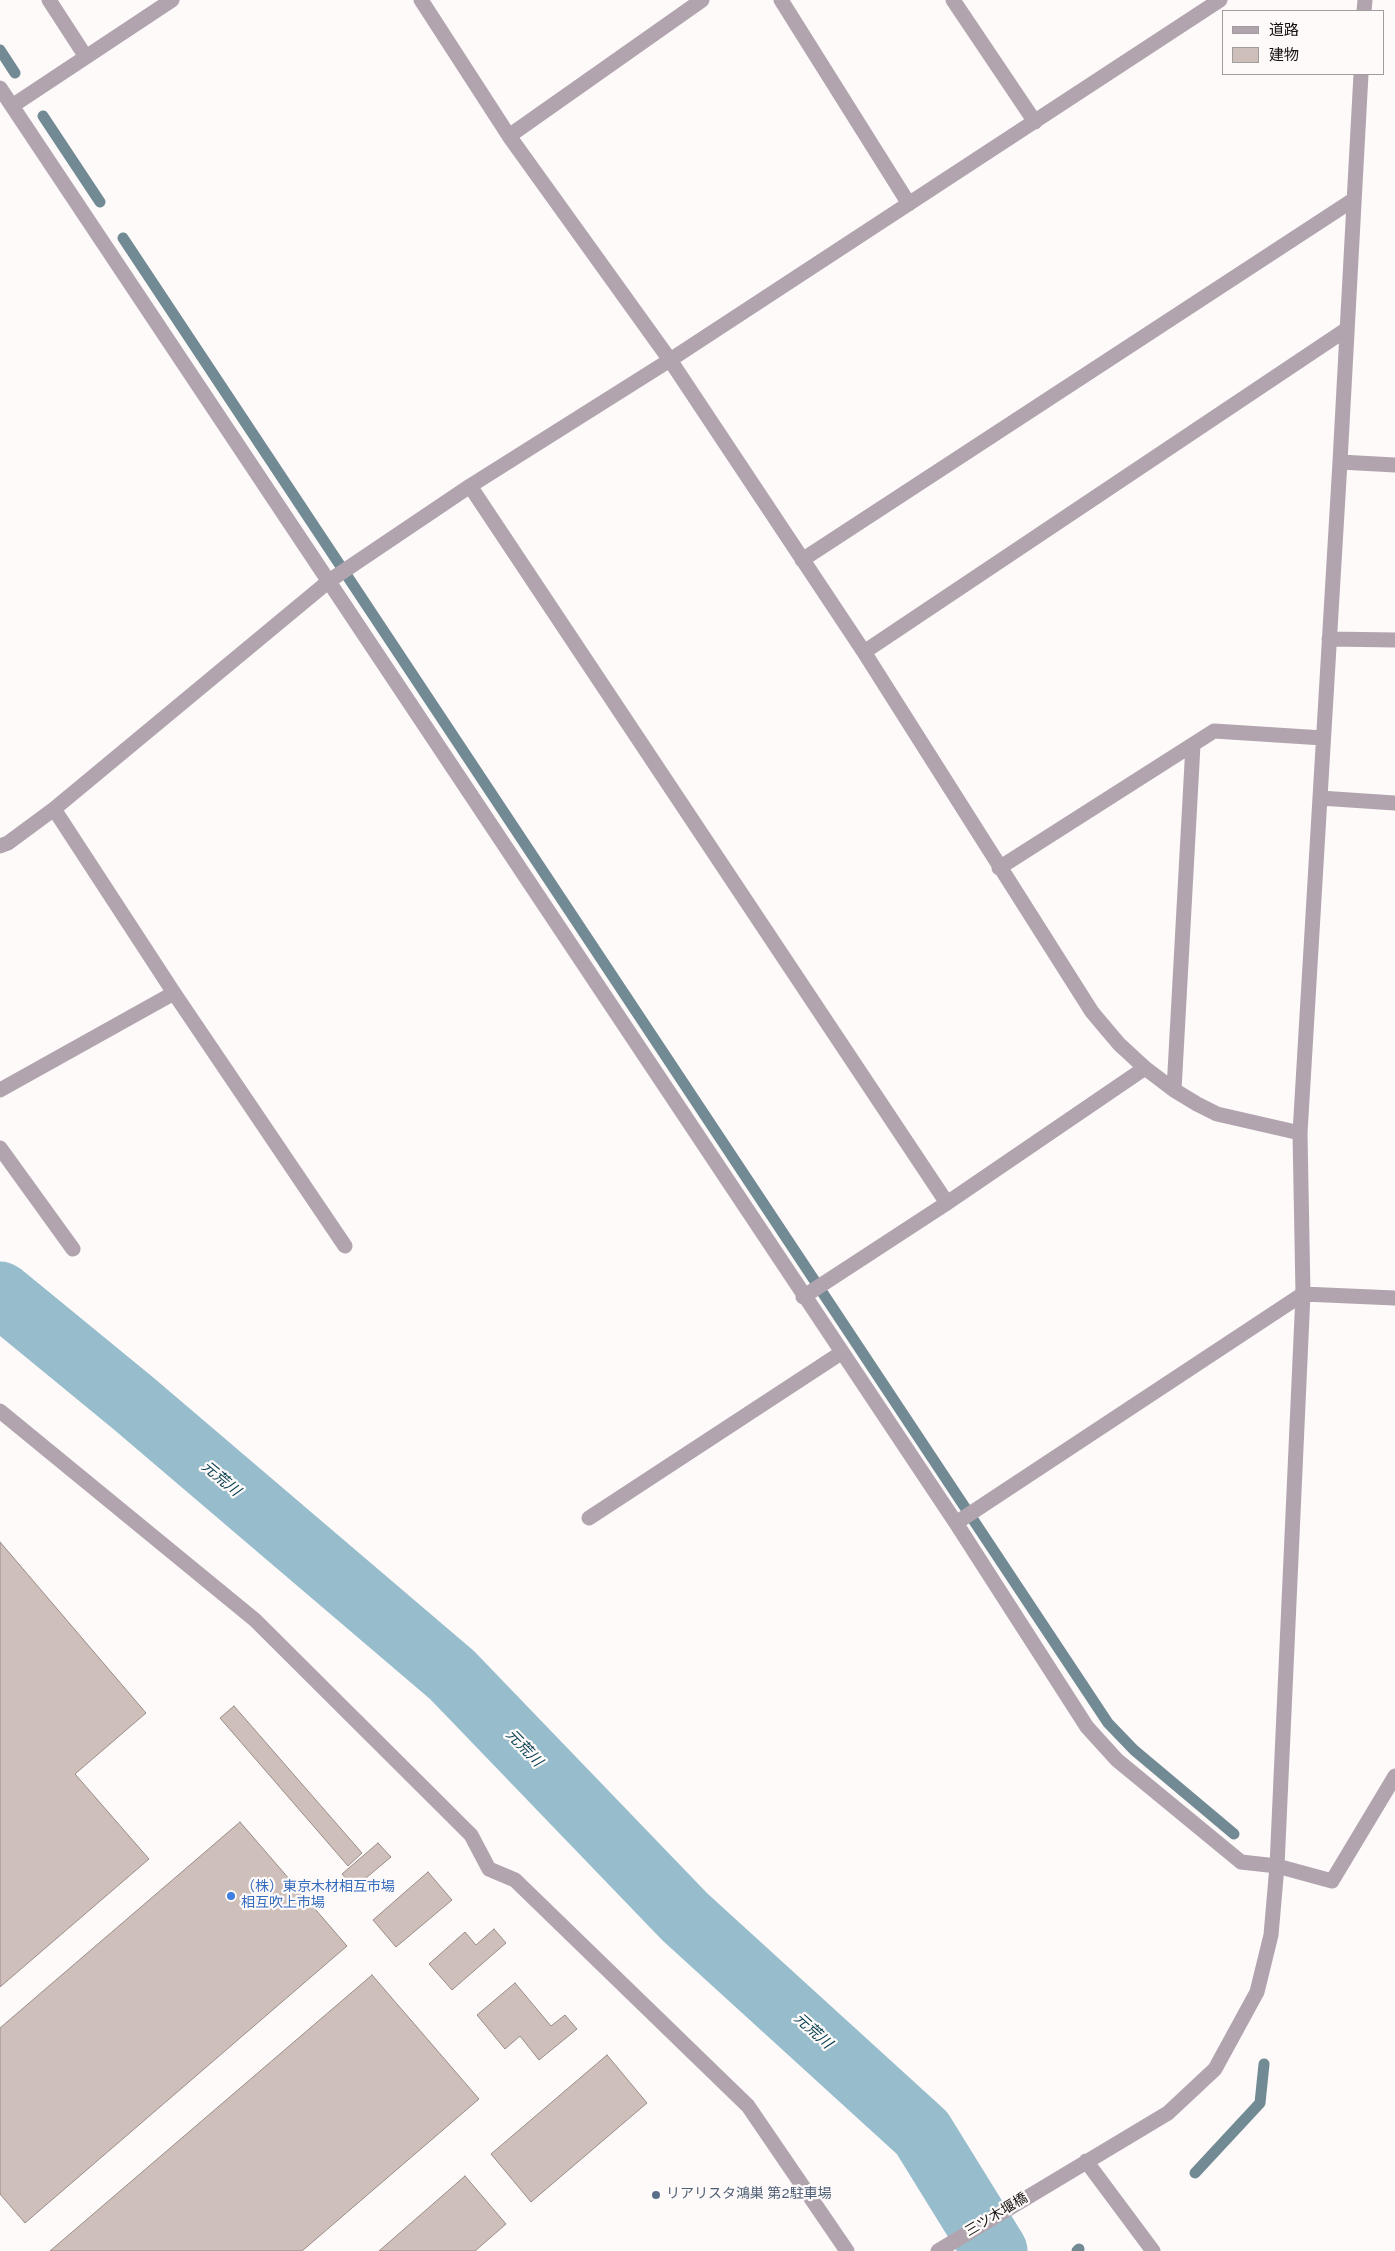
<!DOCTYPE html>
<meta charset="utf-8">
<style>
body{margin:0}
#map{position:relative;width:1395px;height:2251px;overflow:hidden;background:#fdfaf9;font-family:Overpass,"Noto Sans JP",sans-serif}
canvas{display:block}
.legend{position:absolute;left:1222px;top:10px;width:162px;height:65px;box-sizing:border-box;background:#fdfaf9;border:1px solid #a19d9c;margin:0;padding:6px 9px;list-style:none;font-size:15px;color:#171210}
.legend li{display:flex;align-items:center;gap:10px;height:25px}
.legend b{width:25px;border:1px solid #a19d9c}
</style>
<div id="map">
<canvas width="1395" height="2251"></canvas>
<ul class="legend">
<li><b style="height:6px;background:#b1a4ae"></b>道路</li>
<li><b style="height:14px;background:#cebfba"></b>建物</li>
</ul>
</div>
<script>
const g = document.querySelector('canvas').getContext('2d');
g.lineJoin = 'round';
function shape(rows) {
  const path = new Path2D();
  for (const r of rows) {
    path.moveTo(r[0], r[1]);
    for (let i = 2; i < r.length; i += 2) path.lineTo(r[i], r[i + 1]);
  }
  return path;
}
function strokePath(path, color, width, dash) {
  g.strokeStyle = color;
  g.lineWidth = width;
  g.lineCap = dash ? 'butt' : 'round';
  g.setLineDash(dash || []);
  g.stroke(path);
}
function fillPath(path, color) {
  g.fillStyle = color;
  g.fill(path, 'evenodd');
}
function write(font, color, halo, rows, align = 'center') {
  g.font = font + ' Overpass,"Noto Sans JP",sans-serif';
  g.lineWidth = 4.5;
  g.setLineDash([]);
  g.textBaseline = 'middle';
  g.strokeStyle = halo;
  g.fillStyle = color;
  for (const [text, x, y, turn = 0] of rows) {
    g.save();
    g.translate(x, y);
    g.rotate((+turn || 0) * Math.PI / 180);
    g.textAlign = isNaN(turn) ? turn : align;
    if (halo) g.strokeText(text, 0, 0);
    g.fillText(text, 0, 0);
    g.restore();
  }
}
strokePath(shape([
 [0,50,15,73],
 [43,116,100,202],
 [123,238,1108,1723,1134,1750,1234,1834],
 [1195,2173,1260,2103,1264,2064],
 [1077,2251,1079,2249]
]), '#718a94', 11);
strokePath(shape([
 [0,1294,133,1403,452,1675,685,1917,922,2133,995,2251]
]), '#97bdcc', 65);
const building = shape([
 [0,1542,146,1713,75,1774,149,1859,0,1987,0,1542],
 [234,1706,362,1853,348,1866,220,1718,234,1706],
 [240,1822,347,1946,25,2223,0,2194,0,2028,240,1822],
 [378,1843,391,1857,354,1888,342,1874,378,1843],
 [428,1872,452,1900,396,1947,373,1920,428,1872],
 [494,1929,506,1943,452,1990,429,1964,465,1932,476,1945,494,1929],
 [372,1975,479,2099,302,2251,50,2251,372,1975],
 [515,1983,551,2026,565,2015,577,2029,539,2060,520,2036,505,2049,477,2015,515,1983],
 [607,2055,647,2103,531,2202,491,2154,607,2055],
 [465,2176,506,2224,475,2251,379,2251,465,2176]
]);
fillPath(building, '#cebfba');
strokePath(building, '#9a8c87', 1);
strokePath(shape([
 [49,0,86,57],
 [421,0,509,136,670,360,864,652,1092,1012,1119,1044,1145,1068],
 [781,0,909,204],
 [953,0,1035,122],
 [1364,11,1365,0],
 [0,88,956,1523,1087,1727,1117,1760,1241,1862,1277,1866,1332,1881,1395,1776],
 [12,106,172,0],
 [509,136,702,0],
 [1340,462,1395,465],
 [470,486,947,1203],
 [802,560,1353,200],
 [1329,639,1395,640],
 [864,652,1347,329],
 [1320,798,1395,803],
 [54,809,174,993,345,1246],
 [0,846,8,843,54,809,329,581,470,486,670,360,1220,0],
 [999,868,1214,731,1323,738],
 [0,1090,174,993],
 [1174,1090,1193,745],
 [0,1148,73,1249],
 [803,1297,947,1203,1145,1068,1174,1090,1197,1104,1217,1114,1300,1133],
 [0,1411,255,1620,471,1835,489,1869,515,1880,748,2106,847,2251],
 [589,1518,841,1353],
 [956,1523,1303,1294,1395,1298],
 [1086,2161,1153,2251],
 [938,2251,1168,2113,1215,2069,1257,1992,1271,1935,1277,1866,1303,1294,1300,1133,1340,462,1361,74]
]), '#b1a4ae', 15);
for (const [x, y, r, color] of [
 [231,1896,5,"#3f7fe0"],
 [656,2195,5,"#5c6f8a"]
]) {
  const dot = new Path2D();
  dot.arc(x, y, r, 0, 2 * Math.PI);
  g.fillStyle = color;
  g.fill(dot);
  strokePath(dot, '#fdfaf9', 2);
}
write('14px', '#366cbe', '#fdfaf9', [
 ["（株）東京木材相互市場",241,1888],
 ["相互吹上市場",241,1904]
], 'left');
write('14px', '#4e5e75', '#fdfaf9', [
 ["リアリスタ鴻巣 第2駐車場",666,2195]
], 'left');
write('14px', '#171210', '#fdfaf9', [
 ["三ツ木堰橋",997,2216,-31]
]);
write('italic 15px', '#023b4c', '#fdfaf9', [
 ["元荒川",220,1480,40],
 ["元荒川",523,1749,46],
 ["元荒川",812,2032,42]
]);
</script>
